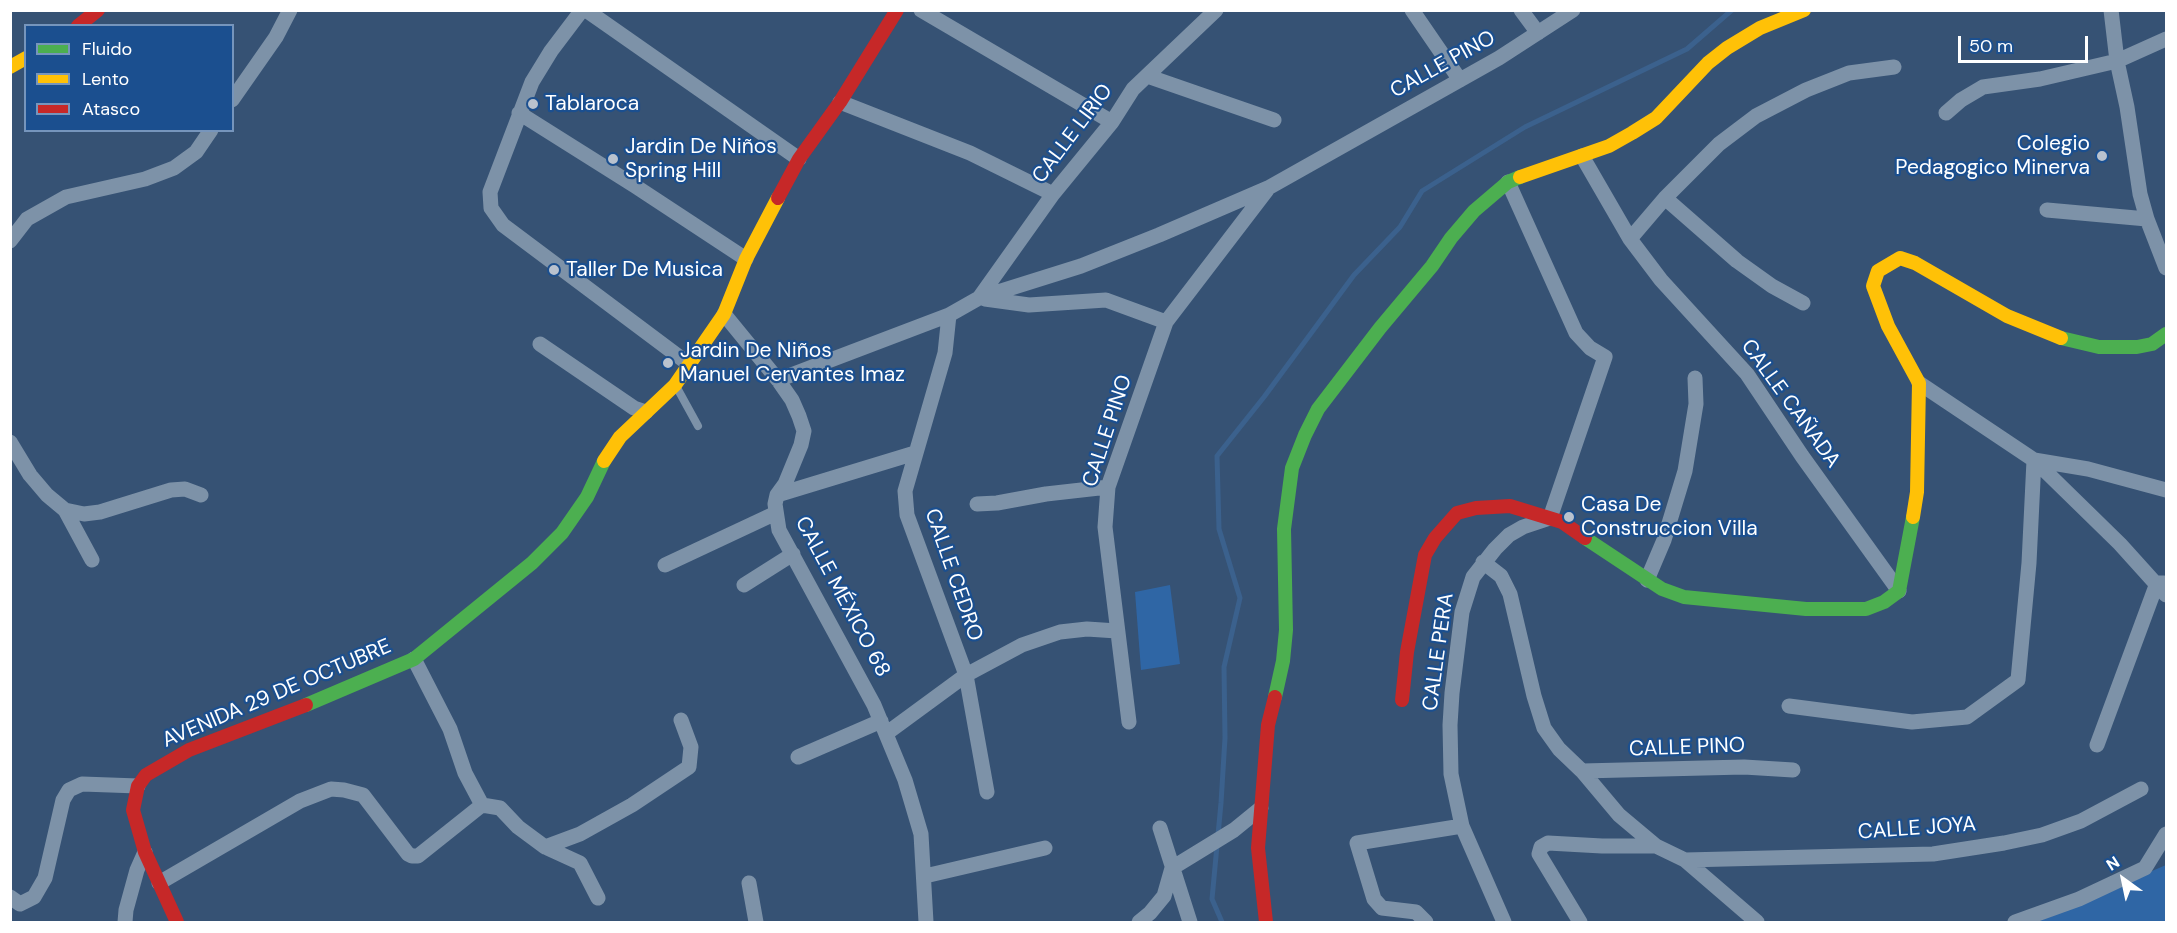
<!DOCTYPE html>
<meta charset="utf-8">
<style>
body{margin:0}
#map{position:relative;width:2177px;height:933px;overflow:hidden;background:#365274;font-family:"DM Sans",sans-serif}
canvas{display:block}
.frame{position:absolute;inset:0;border:12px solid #fff;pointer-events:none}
.legend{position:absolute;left:24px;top:24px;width:210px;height:108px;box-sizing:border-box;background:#1b4f8f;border:2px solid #7695bc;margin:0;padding:8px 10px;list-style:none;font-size:18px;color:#fff}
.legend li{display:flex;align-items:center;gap:12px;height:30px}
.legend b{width:30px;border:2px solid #7695bc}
.north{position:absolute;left:2093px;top:849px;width:60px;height:60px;-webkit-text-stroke:4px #1b4f8f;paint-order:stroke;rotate:327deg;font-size:16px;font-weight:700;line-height:24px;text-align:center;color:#fff}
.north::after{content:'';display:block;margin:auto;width:21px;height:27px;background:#fff;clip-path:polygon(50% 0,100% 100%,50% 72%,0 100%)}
.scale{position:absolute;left:1958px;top:36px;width:130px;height:27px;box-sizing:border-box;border:3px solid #fff;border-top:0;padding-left:8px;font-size:18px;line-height:21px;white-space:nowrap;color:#fff;-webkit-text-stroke:4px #1b4f8f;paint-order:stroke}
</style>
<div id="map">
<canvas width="2177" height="933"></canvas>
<div class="frame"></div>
<ul class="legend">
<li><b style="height:8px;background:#4caf50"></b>Fluido</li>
<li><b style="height:8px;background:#ffc107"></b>Lento</li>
<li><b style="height:8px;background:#c62828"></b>Atasco</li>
</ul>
<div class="north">N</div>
<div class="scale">50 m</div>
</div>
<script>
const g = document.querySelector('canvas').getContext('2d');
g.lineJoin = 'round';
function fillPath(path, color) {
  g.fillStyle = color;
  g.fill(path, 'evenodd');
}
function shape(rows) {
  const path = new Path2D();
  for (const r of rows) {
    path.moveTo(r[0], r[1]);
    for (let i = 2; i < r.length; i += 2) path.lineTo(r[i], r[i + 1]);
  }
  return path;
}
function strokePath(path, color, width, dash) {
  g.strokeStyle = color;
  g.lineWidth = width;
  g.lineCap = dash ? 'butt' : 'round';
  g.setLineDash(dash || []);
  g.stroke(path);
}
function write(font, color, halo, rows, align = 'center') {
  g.font = font + ' "DM Sans",sans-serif';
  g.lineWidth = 4.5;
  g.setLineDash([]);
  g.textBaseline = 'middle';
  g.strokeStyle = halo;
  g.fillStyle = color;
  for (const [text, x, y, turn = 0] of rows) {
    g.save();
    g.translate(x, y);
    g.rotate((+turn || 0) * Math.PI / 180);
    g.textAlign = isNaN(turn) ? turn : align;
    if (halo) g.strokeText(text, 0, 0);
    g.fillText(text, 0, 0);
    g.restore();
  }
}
fillPath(shape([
 [1170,585,1180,664,1141,670,1135,592],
 [2166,865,2166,922,2033,922]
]), '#2f66a5');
strokePath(shape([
 [1222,922,1212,899,1221,803,1225,738,1224,667,1240,598,1219,529,1217,456,1264,397,1354,275,1400,227,1422,191,1525,127,1687,49,1732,10]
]), '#3b618d', 5);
strokePath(shape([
 [676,386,698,426]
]), '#7d92a8', 8);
strokePath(shape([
 [582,10,551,51,532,82,490,192,491,208,503,225,690,365],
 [586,10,799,159],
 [921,10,1112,122],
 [1412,10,1460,80],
 [1521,10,1538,33],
 [2111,10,2117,61,2127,107,2140,194,2147,219,2166,268],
 [1147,76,1274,120],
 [232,100,276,37,290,10],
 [840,102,970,153,1053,194],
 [519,113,635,186,746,259],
 [1946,113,1961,100,1983,87,2040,79,2117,61,2166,39],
 [1582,156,1630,239,1661,280,1747,374,1802,456,1899,591],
 [1665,198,1737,261,1772,286,1803,303],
 [2047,210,2147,219],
 [1630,239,1665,198,1719,144,1756,116,1806,90,1849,73,1894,67],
 [10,241,27,219,66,197,145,179,174,168,196,152,211,130],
 [979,298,1053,194,1112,122,1133,89,1216,10],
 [985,299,1029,305,1106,300,1166,322],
 [724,314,778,380,792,400,799,416,804,431,801,445,785,484,777,495,775,504,779,530,874,705,905,780,921,834,926,922],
 [949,315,945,353,905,491,907,515,966,675,987,792],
 [540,344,634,408,646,412],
 [778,380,949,315,979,298,1081,266,1159,235,1268,188,1499,58,1573,10],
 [1919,383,2034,460,2088,469,2166,490],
 [10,442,30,475,47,495,65,510,92,560],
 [2034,460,2120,544,2166,595],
 [777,495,915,453],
 [977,504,997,503,1046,494,1108,487],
 [65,510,84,514,100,512,171,490,185,489,201,495],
 [1483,562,1501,576,1510,594,1534,696,1544,728,1559,749,1582,771,1619,815,1656,846,1685,860,1757,922],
 [665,565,776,513],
 [1647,580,1664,540,1685,471,1696,404,1695,378],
 [744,585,793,554],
 [414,659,450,729,465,773,482,805],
 [1789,706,1912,722,1967,717,2018,680,2029,563,2034,460],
 [1129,722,1105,527,1108,487,1166,322,1267,190],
 [887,733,966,675,1022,645,1060,632,1087,629,1117,631],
 [2097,745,2157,583,2164,583],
 [798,757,881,721],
 [1582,771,1744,767,1793,770],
 [482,805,500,808,518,827,545,847,580,834,632,805,689,767,691,747,681,720],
 [1160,828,1190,922],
 [545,847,580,863,598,898],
 [1685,860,1933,854,2004,843,2042,835,2081,821,2141,789],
 [925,876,1045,848],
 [159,883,300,801,331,789,344,790,363,795,408,854,412,856,418,856,482,805],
 [749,883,756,922],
 [10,897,20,904,34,897,45,878,63,800,69,790,82,784,138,786],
 [125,922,126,910,137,870,145,852],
 [1139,922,1150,913,1164,896,1172,868,1234,830,1261,808],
 [1426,922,1416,912,1382,908,1374,899,1357,843,1462,826],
 [1504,922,1462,826,1451,774,1450,725,1452,693,1462,612,1473,577,1495,549,1509,535,1523,527,1550,518,1605,357,1590,348,1576,333,1508,182],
 [1580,922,1539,854,1541,847,1548,843,1602,846,1656,846],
 [2015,922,2079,899,2145,868,2166,834]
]), '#7d92a8', 15);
strokePath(shape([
 [2061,338,2099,347,2137,347,2152,344,2166,334],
 [1585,538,1662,589,1684,597,1806,609,1866,609,1884,602,1899,591,1913,517],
 [1275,697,1283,661,1286,630,1284,529,1292,468,1305,435,1318,409,1380,328,1432,266,1451,238,1474,211,1508,182,1520,177],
 [306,705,414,659,532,563,562,533,587,497,604,461]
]), '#4caf50', 14);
strokePath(shape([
 [10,67,26,58],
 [1520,177,1609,146,1632,133,1656,118,1708,63,1727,48,1760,28,1804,10],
 [604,461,620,437,675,385,724,314,746,259,778,198],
 [1913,517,1917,492,1919,383,1888,326,1873,286,1878,271,1900,258,1915,263,2007,316,2061,338]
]), '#ffc107', 14);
strokePath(shape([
 [78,26,98,10],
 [778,198,799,159,840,102,897,10],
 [1402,700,1407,652,1425,555,1435,538,1457,513,1476,508,1510,506,1562,522,1585,538],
 [177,922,145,852,133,810,138,786,146,775,189,750,306,705],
 [1266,922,1258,848,1268,725,1275,697]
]), '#c62828', 14);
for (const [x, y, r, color] of [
 [533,104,6,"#b9c2ce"],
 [2102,156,6,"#b9c2ce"],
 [613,159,6,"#b9c2ce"],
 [554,270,6,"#b9c2ce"],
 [668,363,6,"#b9c2ce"],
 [1569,517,6,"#b9c2ce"]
]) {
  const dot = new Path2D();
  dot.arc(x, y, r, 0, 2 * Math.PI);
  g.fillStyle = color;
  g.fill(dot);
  strokePath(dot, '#1b4f8f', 2);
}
write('21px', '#fff', '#1b4f8f', [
 ["CALLE PINO",1443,65,-29],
 ["CALLE LIRIO",1073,134,-53],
 ["CALLE CAÑADA",1790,404,54],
 ["CALLE PINO",1108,431,-72],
 ["CALLE CEDRO",953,575,71],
 ["CALLE MÉXICO 68",842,597,62],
 ["CALLE PERA",1439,652,-82],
 ["AVENIDA 29 DE OCTUBRE",277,694,-23],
 ["CALLE PINO",1687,748,-2],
 ["CALLE JOYA",1917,829,-4]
]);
write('21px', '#fff', '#1b4f8f', [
 ["Tablaroca",545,104],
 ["Colegio",2090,144,"right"],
 ["Pedagogico Minerva",2090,168,"right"],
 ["Jardin De Niños",625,147],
 ["Spring Hill",625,171],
 ["Taller De Musica",566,270],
 ["Jardin De Niños",680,351],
 ["Manuel Cervantes Imaz",680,375],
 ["Casa De",1581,505],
 ["Construccion Villa",1581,529]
], 'left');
</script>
